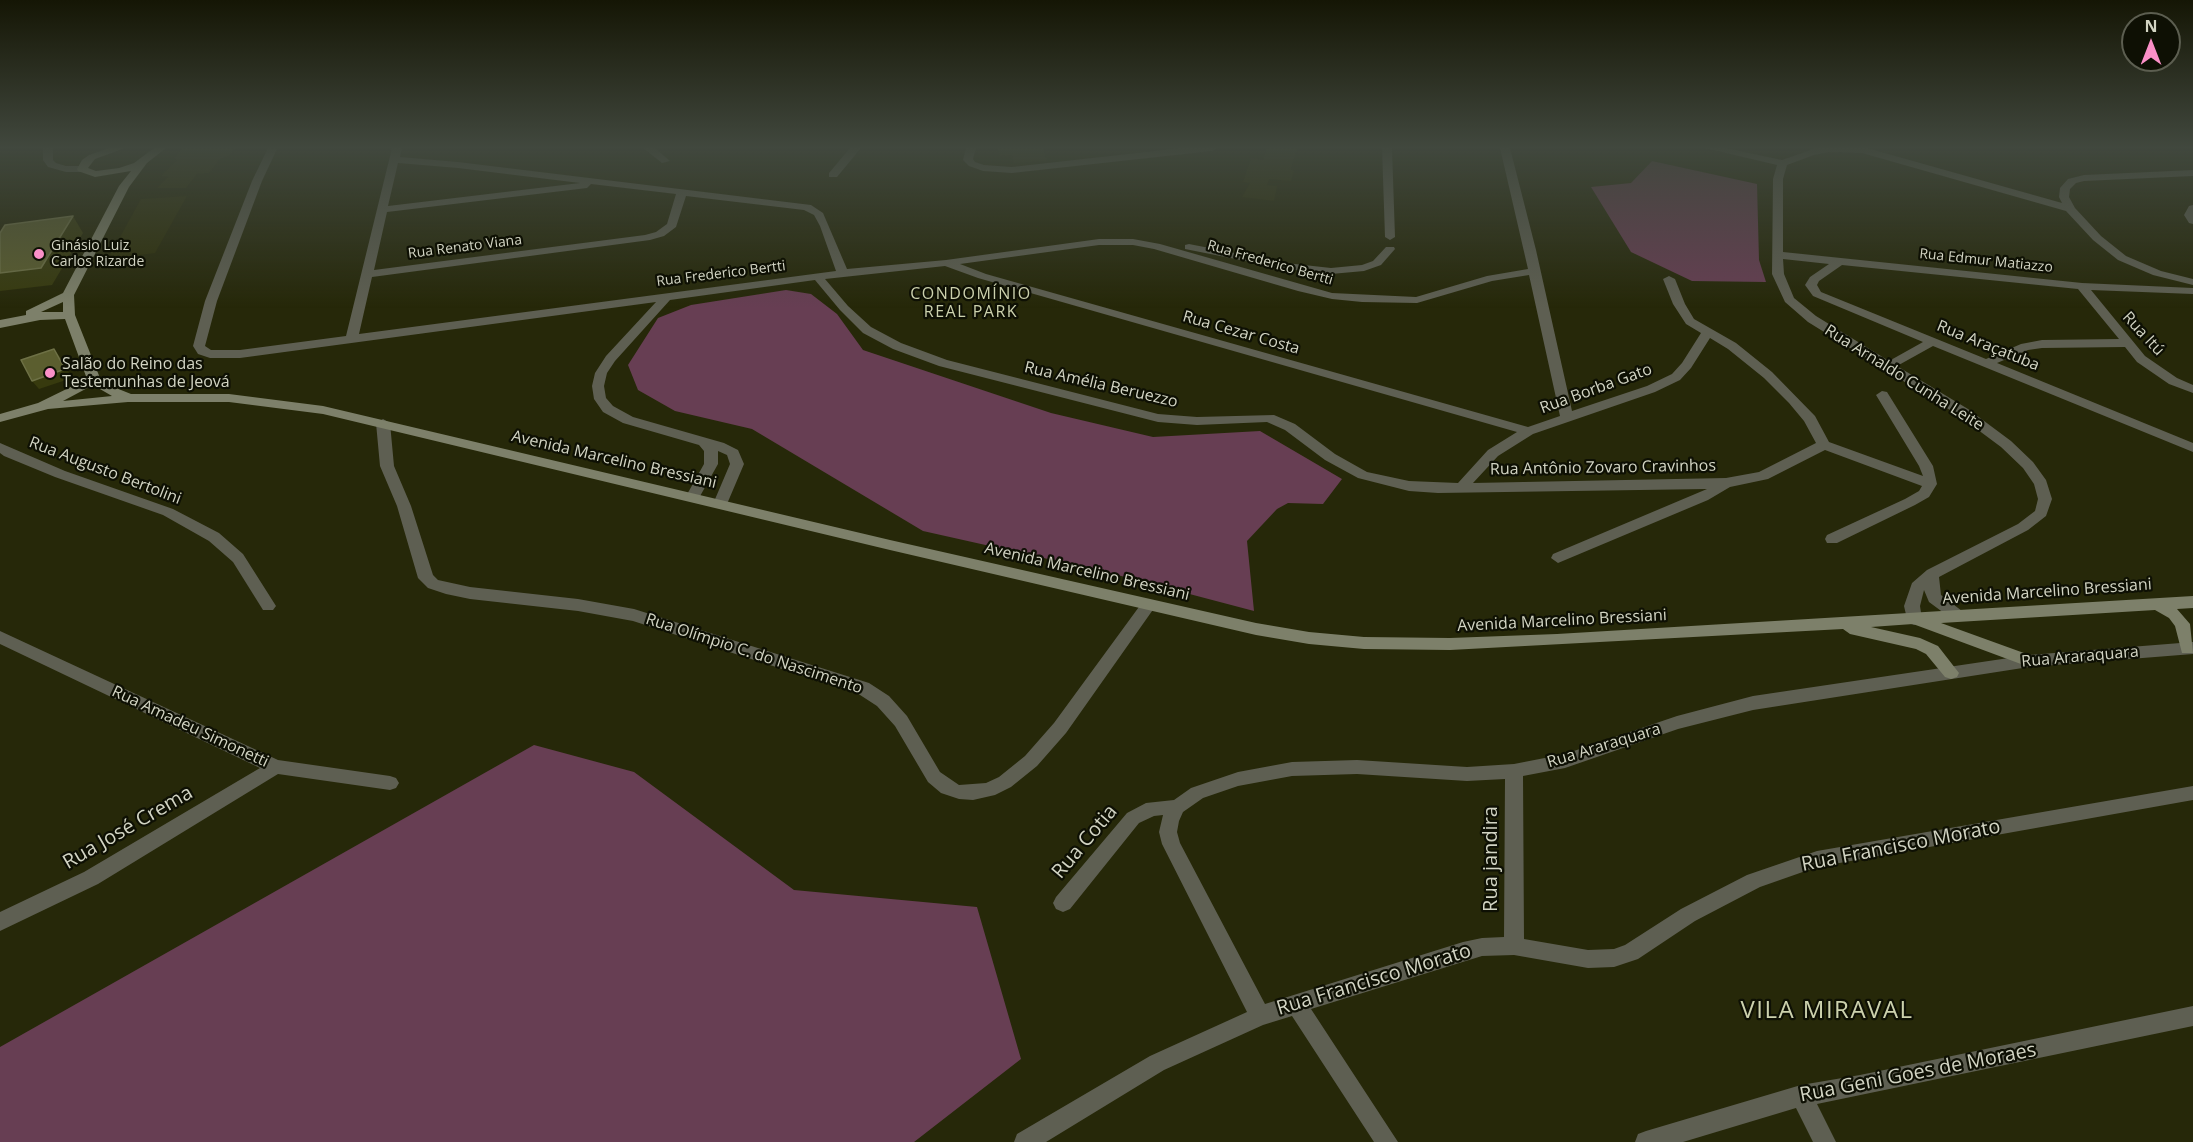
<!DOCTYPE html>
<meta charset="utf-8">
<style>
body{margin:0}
#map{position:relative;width:2193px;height:1142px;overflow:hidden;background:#262809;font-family:"Open Sans",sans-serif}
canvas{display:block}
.north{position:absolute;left:2121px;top:12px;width:60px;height:60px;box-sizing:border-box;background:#0e1004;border:2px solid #5c5e50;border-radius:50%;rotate:0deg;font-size:16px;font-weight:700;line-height:24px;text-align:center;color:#d2d4c3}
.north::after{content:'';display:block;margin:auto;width:21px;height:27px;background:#fa8fc7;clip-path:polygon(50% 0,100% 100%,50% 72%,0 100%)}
</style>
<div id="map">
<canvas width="2193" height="1142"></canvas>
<div class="north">N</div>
</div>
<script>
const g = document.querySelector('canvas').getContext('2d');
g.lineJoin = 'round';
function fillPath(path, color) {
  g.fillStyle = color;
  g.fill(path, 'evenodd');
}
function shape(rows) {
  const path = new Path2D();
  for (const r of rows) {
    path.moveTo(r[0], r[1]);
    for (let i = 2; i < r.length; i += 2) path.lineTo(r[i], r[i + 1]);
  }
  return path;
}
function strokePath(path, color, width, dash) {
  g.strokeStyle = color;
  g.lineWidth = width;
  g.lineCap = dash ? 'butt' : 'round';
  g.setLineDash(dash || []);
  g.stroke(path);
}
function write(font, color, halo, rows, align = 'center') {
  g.font = font + ' "Open Sans",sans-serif';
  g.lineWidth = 4.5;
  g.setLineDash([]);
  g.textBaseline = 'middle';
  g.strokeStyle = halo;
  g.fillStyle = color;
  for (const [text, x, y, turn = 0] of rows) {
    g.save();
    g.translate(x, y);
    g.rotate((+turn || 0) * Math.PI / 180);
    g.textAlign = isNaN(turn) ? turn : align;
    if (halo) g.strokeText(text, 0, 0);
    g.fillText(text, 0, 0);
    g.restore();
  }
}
fillPath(shape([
 [183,148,235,148,228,156,220,159,209,173,197,174,186,188,157,188,168,177,161,176,177,160,174,158],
 [998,148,1043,148,1047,161,1014,163,1012,155,1000,156],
 [1267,148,1297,148,1291,169,1294,171,1291,181,1269,179,1267,185,1277,186,1274,201,1242,197,1250,183,1243,182,1251,158,1263,160],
 [187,196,155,253,108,259,141,199]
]), '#2d2f08');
fillPath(shape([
 [1652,161,1757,184,1759,260,1766,282,1692,281,1631,252,1591,187,1631,183],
 [786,290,811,294,837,314,863,350,1051,413,1153,437,1260,431,1342,479,1323,504,1288,503,1277,509,1247,541,1254,611,1106,572,923,531,752,429,675,411,638,390,628,365,658,318,691,305],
 [534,745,634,772,794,890,977,907,1021,1059,914,1142,0,1142,0,1047]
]), '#673e53');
fillPath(shape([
 [43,148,53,148,53,160,56,163,66,166,82,166,87,169,82,172,66,172,48,167,43,160,43,148],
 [268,148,277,149,262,181,217,301,205,346,211,350,240,350,346,336,392,148,402,148,400,157,458,162,811,205,823,213,847,269,946,260,1099,239,1133,239,1160,244,1332,293,1416,297,1487,276,1528,269,1500,148,1510,148,1536,250,1572,411,1647,386,1672,374,1682,363,1701,333,1686,324,1673,304,1663,279,1669,276,1675,279,1685,304,1694,319,1736,343,1772,372,1815,416,1829,442,1923,476,1919,466,1876,395,1882,391,1887,392,1933,466,1937,484,1929,497,1915,505,1837,543,1827,543,1825,539,1827,535,1905,499,1919,491,1922,486,1825,450,1768,479,1730,487,1708,500,1558,563,1551,558,1553,554,1707,489,1438,493,1409,491,1358,478,1325,460,1285,430,1267,422,1197,425,1158,422,939,366,893,349,863,333,840,310,815,280,670,300,615,361,607,373,604,386,606,398,613,406,633,417,724,443,738,450,744,464,727,504,720,509,713,504,730,464,727,455,718,451,718,464,699,498,697,501,687,501,685,498,704,464,704,451,699,445,623,423,603,412,594,399,592,386,595,373,606,356,656,302,240,358,210,358,198,354,193,346,205,301,252,181,268,148],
 [398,163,458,168,580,183,388,206,398,163],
 [591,184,676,194,667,224,656,232,645,235,374,270,387,212,587,188,591,184],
 [686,196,804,210,814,215,820,226,836,271,359,334,372,277,650,240,664,236,676,227,686,196],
 [1099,245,1133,245,1154,249,1298,291,1332,299,1362,302,1417,303,1492,281,1529,275,1560,416,1528,427,986,274,960,264,1099,245],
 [945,266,978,278,1517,432,1488,450,1458,483,1409,481,1367,472,1335,454,1295,424,1274,415,1197,417,1158,414,947,360,901,343,871,327,848,306,825,279,945,266],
 [1710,338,1728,349,1764,378,1789,403,1804,421,1816,443,1759,472,1726,478,1473,483,1498,456,1533,434,1655,392,1680,380,1691,368,1710,338],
 [643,148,655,148,670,161,662,163,643,148],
 [850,148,861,148,837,177,829,177,829,173,850,148],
 [966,148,976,148,973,159,975,162,984,165,1012,167,1181,148,1217,148,1212,151,1012,173,983,171,969,166,963,160,966,148],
 [1382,148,1392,148,1395,237,1390,240,1385,237,1382,148],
 [1705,148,1726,148,1782,160,1816,148,1867,148,2062,203,2059,197,2060,188,2068,179,2084,175,2193,170,2193,176,2084,181,2076,183,2070,189,2069,197,2075,208,2101,236,2126,256,2161,271,2193,279,2193,285,2153,275,2118,260,2093,240,2066,211,1862,153,1830,152,1814,155,1787,165,1783,179,1783,252,2082,283,2193,288,2193,294,2091,290,2145,356,2177,378,2193,385,2193,393,2169,384,2137,362,2125,347,2042,348,2028,350,1997,363,2193,443,2193,452,1933,346,1897,366,1968,409,2011,441,2033,462,2046,480,2052,499,2046,516,2028,530,1939,577,1941,595,1962,611,1965,615,1962,619,1952,619,1929,602,1924,590,1920,606,1922,619,1920,623,1914,625,1908,623,1904,606,1912,583,1927,570,2018,524,2035,511,2038,499,2034,484,2023,468,2001,447,1958,415,1808,322,1785,302,1772,274,1773,179,1777,165,1705,148],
 [1783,259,1829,264,1810,277,1805,285,1813,296,1923,342,1889,361,1816,316,1794,298,1784,274,1783,259],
 [1842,265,2078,289,2119,339,2042,340,2021,344,1986,359,1821,292,1817,285,1819,281,1842,265],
 [2193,205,2193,224,2189,223,2184,215,2189,206,2193,205],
 [1189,244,1286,263,1331,268,1362,265,1373,261,1386,247,1394,247,1395,249,1381,265,1364,271,1331,274,1286,269,1185,249,1185,245,1189,244],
 [383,419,390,423,394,466,411,506,433,575,438,580,470,587,578,599,634,609,869,683,889,696,907,716,940,772,959,785,986,783,999,777,1025,756,1054,723,1144,600,1154,600,1157,604,1066,733,1037,766,1011,787,995,795,973,800,959,799,941,793,928,782,895,726,877,706,857,693,633,621,578,611,470,599,446,594,428,588,418,578,397,506,380,466,376,423,383,419],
 [0,443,65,471,173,509,219,533,243,554,276,606,273,610,263,610,233,562,209,541,163,515,55,477,4,456,0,453,0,443],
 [0,631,278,760,390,776,396,778,399,783,396,788,390,790,278,774,98,884,0,931,0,912,84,872,260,768,0,644,0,631],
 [2193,642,2193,654,2029,667,1753,710,1678,729,1565,768,1523,776,1524,939,1588,950,1614,949,1625,945,1681,909,1747,875,1817,851,2193,786,2193,800,1817,867,1760,887,1695,921,1638,959,1614,967,1588,968,1514,955,1482,956,1311,1009,1398,1142,1374,1142,1292,1016,1263,1025,1164,1070,1046,1142,1014,1142,1017,1134,1150,1056,1247,1012,1162,844,1159,832,1163,815,1154,816,1139,823,1070,909,1063,912,1056,909,1053,903,1056,897,1127,813,1146,803,1174,800,1191,788,1238,772,1292,762,1357,760,1467,767,1514,764,1565,754,1677,716,1753,696,2029,655,2193,642],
 [1357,774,1467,781,1505,779,1504,937,1482,938,1463,942,1265,1004,1180,843,1177,832,1179,821,1183,812,1203,798,1238,786,1292,776,1357,774],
 [2193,1006,2193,1026,1817,1104,1836,1142,1813,1142,1796,1108,1683,1142,1635,1142,1638,1134,1646,1131,1801,1085,1860,1075,2193,1006]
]), '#5e5f52');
fillPath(shape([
 [109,148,125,148,95,159,88,168,96,171,119,168,134,163,154,148,166,148,147,163,129,187,74,295,75,315,100,378,111,386,131,394,229,394,323,406,890,540,1256,623,1309,632,1364,637,1450,638,1557,634,2193,596,2193,608,2177,609,2190,624,2193,653,2182,653,2175,626,2169,618,2155,610,1941,623,2035,657,2037,661,2035,665,2029,667,1913,624,1871,627,1920,638,1938,646,1959,673,1957,677,1951,679,1945,677,1926,654,1916,649,1850,634,1843,629,1450,650,1364,649,1309,644,1256,635,890,550,323,414,229,402,128,402,48,409,0,422,0,414,38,403,87,379,65,319,40,320,0,328,0,320,26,315,26,311,63,293,119,186,131,171,95,177,78,171,77,169,82,160,89,155,109,148],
 [63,302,63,312,41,312,63,302],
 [93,385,112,396,63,401,93,385]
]), '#7d806a');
fillPath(shape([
 [73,216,83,233,52,285,0,291,0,273],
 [54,349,60,357,72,378,39,389,32,381]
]), '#373a0e');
const building = shape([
 [73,216,41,268,0,273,0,233,5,225,73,216],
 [54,349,65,369,32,381,21,360,54,349]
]);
fillPath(building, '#5b5e2f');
strokePath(building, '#6e7146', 1.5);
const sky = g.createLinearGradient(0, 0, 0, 308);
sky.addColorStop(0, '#151605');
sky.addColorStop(0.48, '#41483e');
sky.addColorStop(1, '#41483e00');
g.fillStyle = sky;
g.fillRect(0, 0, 2193, 308);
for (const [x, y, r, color] of [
 [39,254,6,"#fa8fc7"],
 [50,373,6,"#fa8fc7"]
]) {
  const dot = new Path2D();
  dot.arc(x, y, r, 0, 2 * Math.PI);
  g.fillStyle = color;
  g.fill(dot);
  strokePath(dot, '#0e1004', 2);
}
write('14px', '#d2d4c3', '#0e1004', [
 ["Ginásio Luiz",51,246],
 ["Carlos Rizarde",51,262]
], 'left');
write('14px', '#d2d4c3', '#0e1004', [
 ["Rua Renato Viana",465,247,-7],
 ["Rua Edmur Matiazzo",1986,261,6],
 ["Rua Frederico Bertti",1270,263,16],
 ["Rua Frederico Bertti",721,274,-7]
]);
g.letterSpacing = '1.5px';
write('16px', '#ccd1ad', '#0e1004', [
 ["CONDOMÍNIO",971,294],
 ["REAL PARK",971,312]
]);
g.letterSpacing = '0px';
write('16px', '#d2d4c3', '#0e1004', [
 ["Rua Cezar Costa",1241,333,16],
 ["Rua Itú",2143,334,47],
 ["Rua Araçatuba",1988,346,22],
 ["Rua Arnaldo Cunha Leite",1904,378,32],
 ["Rua Amélia Beruezzo",1101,385,13],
 ["Rua Borba Gato",1596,389,-20],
 ["Avenida Marcelino Bressiani",614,460,13],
 ["Rua Antônio Zovaro Cravinhos",1603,468,-1],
 ["Rua Augusto Bertolini",105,471,21],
 ["Avenida Marcelino Bressiani",1087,572,13],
 ["Avenida Marcelino Bressiani",2047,592,-4],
 ["Avenida Marcelino Bressiani",1562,621,-3],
 ["Rua Olímpio C. do Nascimento",754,654,18],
 ["Rua Araraquara",2080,657,-5],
 ["Rua Amadeu Simonetti",190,727,25],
 ["Rua Araraquara",1604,746,-17]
]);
write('16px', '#d2d4c3', '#0e1004', [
 ["Salão do Reino das",62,364],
 ["Testemunhas de Jeová",62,382]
], 'left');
write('20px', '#d2d4c3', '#0e1004', [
 ["Rua José Crema",128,828,-30],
 ["Rua Cotia",1085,842,-50],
 ["Rua Francisco Morato",1901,846,-11],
 ["Rua jandira",1491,859,-90],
 ["Rua Francisco Morato",1374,980,-17],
 ["Rua Geni Goes de Moraes",1918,1073,-11]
]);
g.letterSpacing = '1.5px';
write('24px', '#ccd1ad', '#0e1004', [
 ["VILA MIRAVAL",1827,1011]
]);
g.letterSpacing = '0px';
</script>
